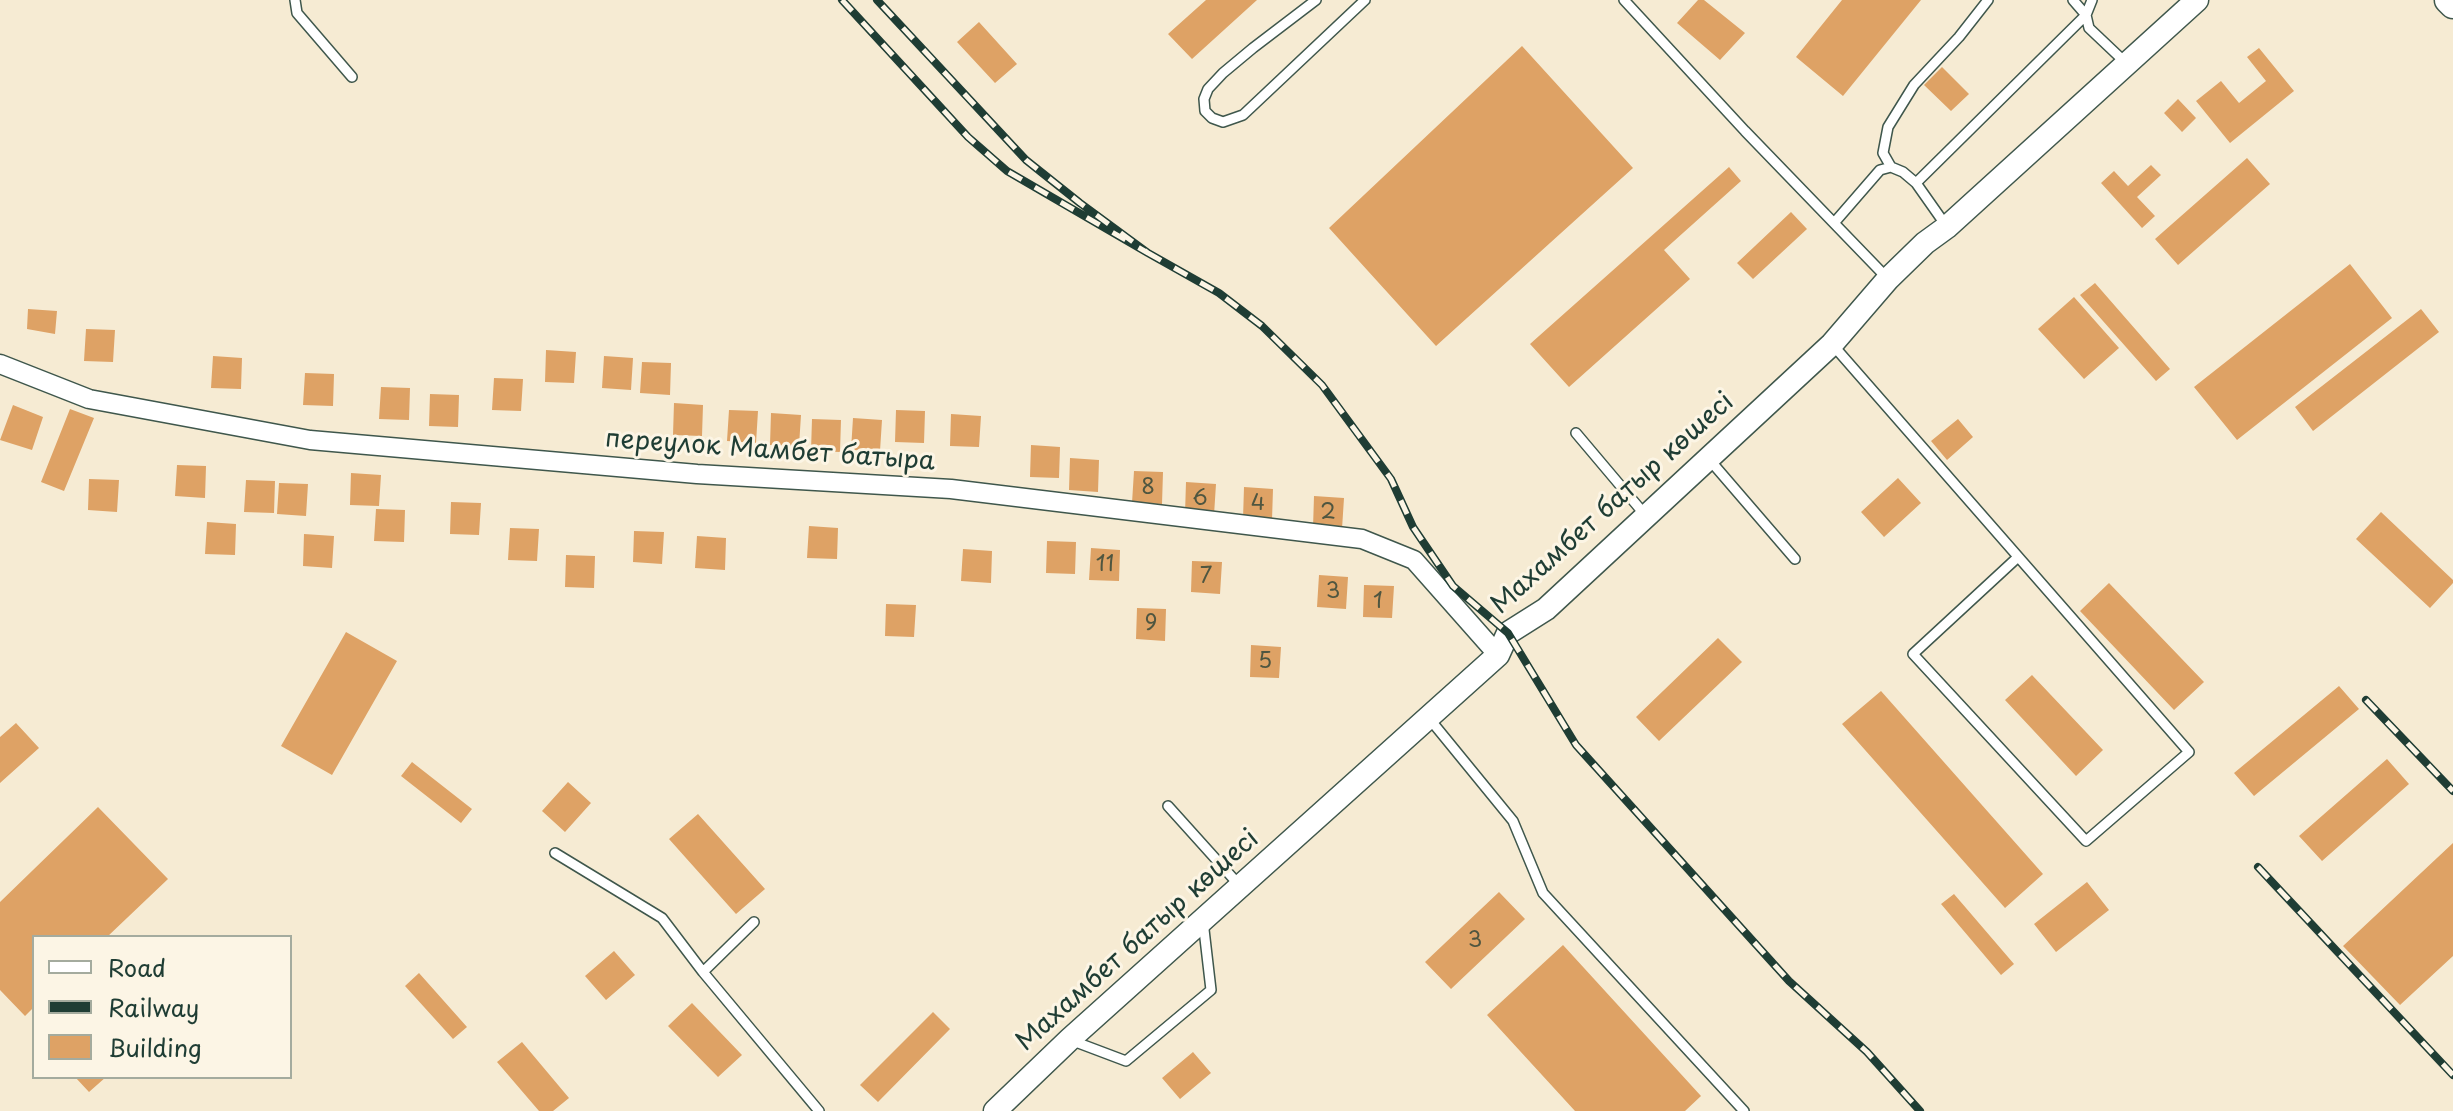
<!DOCTYPE html>
<meta charset="utf-8">
<style>
body{margin:0}
#map{position:relative;width:2453px;height:1111px;overflow:hidden;background:#f6ebd3;font-family:"Playpen Sans",sans-serif}
canvas{display:block}
.legend{position:absolute;left:32px;top:935px;width:260px;height:144px;box-sizing:border-box;background:#fcf5e5;border:2px solid #a4ab9e;margin:0;padding:10px 14px;list-style:none;font-size:24px;color:#1f3d34}
.legend li{display:flex;align-items:center;gap:16px;height:40px}
.legend b{width:40px;border:2px solid #a4ab9e}
</style>
<div id="map">
<canvas width="2453" height="1111"></canvas>
<ul class="legend">
<li><b style="height:10px;background:#fff"></b>Road</li>
<li><b style="height:10px;background:#1f3d34"></b>Railway</li>
<li><b style="height:22px;background:#dea265"></b>Building</li>
</ul>
</div>
<script>
const g = document.querySelector('canvas').getContext('2d');
g.lineJoin = 'round';
function fillPath(path, color) {
  g.fillStyle = color;
  g.fill(path, 'evenodd');
}
function shape(rows) {
  const path = new Path2D();
  for (const r of rows) {
    path.moveTo(r[0], r[1]);
    for (let i = 2; i < r.length; i += 2) path.lineTo(r[i], r[i + 1]);
  }
  return path;
}
function strokePath(path, color, width, dash) {
  g.strokeStyle = color;
  g.lineWidth = width;
  g.lineCap = dash ? 'butt' : 'round';
  g.setLineDash(dash || []);
  g.stroke(path);
}
function write(font, color, halo, rows, align = 'center') {
  g.font = font + ' "Playpen Sans",sans-serif';
  g.lineWidth = 6;
  g.setLineDash([]);
  g.textBaseline = 'middle';
  g.strokeStyle = halo;
  g.fillStyle = color;
  for (const [text, x, y, turn = 0] of rows) {
    g.save();
    g.translate(x, y);
    g.rotate((+turn || 0) * Math.PI / 180);
    g.textAlign = isNaN(turn) ? turn : align;
    if (halo) g.strokeText(text, 0, 0);
    g.fillText(text, 0, 0);
    g.restore();
  }
}
fillPath(shape([
 [1206,0,1257,0,1192,59,1168,34],
 [1698,0,1704,0,1745,33,1720,60,1677,23],
 [1842,0,1921,0,1843,96,1796,57],
 [979,22,1017,64,995,83,957,42],
 [1522,46,1633,168,1436,346,1329,228],
 [2259,48,2294,91,2230,143,2196,101,2221,81,2239,103,2266,81,2247,57],
 [1942,67,1969,94,1951,111,1924,85],
 [2178,99,2196,118,2182,132,2164,113],
 [2247,158,2270,184,2178,265,2155,239],
 [2151,165,2161,175,2137,197,2155,216,2142,228,2101,183,2114,171,2128,186],
 [1729,167,1741,181,1664,250,1690,279,1569,387,1530,344],
 [1791,212,1807,229,1753,279,1737,263],
 [2350,264,2392,318,2237,440,2194,387],
 [2095,283,2170,369,2156,381,2080,295],
 [2074,297,2119,348,2084,379,2038,329],
 [28,309,57,311,55,334,27,329],
 [2421,309,2439,332,2313,431,2295,407],
 [86,329,115,330,113,362,84,361],
 [546,350,576,352,574,383,545,382],
 [213,356,242,358,241,389,211,388],
 [604,356,633,358,631,390,602,388],
 [642,362,671,363,670,395,640,393],
 [305,373,334,374,333,406,303,405],
 [494,378,523,379,521,411,492,410],
 [381,387,410,388,409,420,379,419],
 [430,394,459,395,458,427,429,426],
 [674,403,703,405,702,436,673,435],
 [13,405,43,417,32,450,0,440],
 [70,409,94,418,64,491,41,482],
 [729,410,758,411,756,443,727,441],
 [896,410,925,411,924,443,895,442],
 [771,413,801,415,799,446,770,445],
 [951,414,981,416,979,447,950,446],
 [853,418,882,420,880,451,851,450],
 [812,419,841,420,840,452,811,451],
 [1958,419,1973,437,1947,460,1931,441],
 [1031,445,1060,447,1059,478,1030,477],
 [1070,458,1099,460,1098,492,1069,490],
 [177,465,206,466,205,498,175,496],
 [1134,471,1163,472,1162,504,1132,503],
 [351,473,381,475,379,506,350,505],
 [1898,478,1921,503,1884,537,1861,512],
 [89,479,119,480,117,512,88,510],
 [246,480,275,481,274,513,244,512],
 [1186,482,1216,484,1214,515,1185,514],
 [279,483,308,484,306,516,277,514],
 [1244,487,1273,489,1272,520,1243,519],
 [1314,496,1344,498,1342,529,1313,528],
 [451,502,481,503,479,535,450,534],
 [376,509,405,510,404,542,374,541],
 [2381,512,2453,580,2453,583,2430,608,2356,539],
 [207,522,236,524,235,555,205,554],
 [809,526,838,528,837,559,807,558],
 [510,528,539,529,537,561,508,560],
 [634,531,664,532,662,564,633,562],
 [304,534,334,536,332,568,303,566],
 [697,536,726,538,725,570,695,568],
 [1047,541,1076,542,1075,574,1046,573],
 [1091,548,1120,550,1119,581,1089,580],
 [963,549,992,551,991,583,961,581],
 [566,555,595,556,594,588,565,587],
 [1192,561,1222,562,1220,594,1191,592],
 [1319,575,1348,577,1346,609,1317,607],
 [2109,583,2204,682,2174,710,2080,611],
 [1364,585,1394,586,1392,618,1363,617],
 [886,604,916,605,914,637,885,636],
 [1137,608,1166,609,1165,641,1136,639],
 [346,632,397,661,332,775,281,746],
 [1718,638,1742,662,1659,741,1636,717],
 [1251,645,1281,647,1279,678,1250,677],
 [2032,675,2103,750,2076,776,2005,700],
 [2339,686,2359,709,2254,796,2234,773],
 [1881,691,2043,874,2005,908,1842,724],
 [16,723,39,748,0,783,0,737],
 [2387,759,2409,784,2322,861,2299,836],
 [412,762,472,809,461,823,401,776],
 [568,782,591,803,565,832,542,811],
 [98,807,168,879,107,937,34,937,34,1007,25,1016,0,990,0,902],
 [698,814,765,889,736,914,669,839],
 [2453,843,2453,956,2400,1005,2343,946],
 [2087,882,2109,910,2056,952,2034,924],
 [1499,892,1525,919,1451,989,1425,962],
 [1954,894,2014,964,2001,975,1941,904],
 [1563,945,1701,1096,1685,1111,1575,1111,1487,1015],
 [614,951,635,975,606,1000,585,976],
 [419,973,467,1027,453,1039,405,986],
 [692,1003,742,1055,718,1077,668,1026],
 [933,1012,950,1029,878,1102,860,1085],
 [522,1042,569,1098,553,1111,539,1111,497,1062],
 [1193,1052,1211,1073,1180,1099,1162,1078],
 [75,1077,106,1077,89,1092]
]), '#dea265');
const service = shape([
 [295,0,297,13,352,77],
 [1316,0,1253,48,1223,73,1208,89,1204,99,1205,111,1212,118,1223,122,1243,115,1365,0],
 [1624,0,1745,131,1888,279],
 [2092,0,2086,15,2089,28,2127,64],
 [1891,167,1883,153,1888,127,1914,85,1959,37,1988,0],
 [1916,183,2086,15,2073,0],
 [1834,223,1880,170,1891,167,1903,172,1916,183,1947,227],
 [1832,344,2189,752,2086,841,1913,654,2018,557],
 [1576,433,1646,516],
 [1708,458,1795,559],
 [1428,717,1513,821,1543,893,1744,1111],
 [1168,806,1240,886],
 [555,853,662,918,703,972,819,1111],
 [703,972,754,922],
 [1073,1041,1126,1061,1211,990,1203,921]
]);
const minor = shape([
 [0,364,89,399,310,440,697,474,951,489,1362,539,1414,560,1498,655]
]);
const tertiary = shape([
 [995,1111,1070,1039,1498,655,1508,633,1546,609,1832,344,1888,279,1925,243,1947,227,2197,0]
]);
const secondary = shape([
 [2448,0,2453,5]
]);
strokePath(service, '#3f574c', 12);
strokePath(minor, '#3f574c', 21);
strokePath(tertiary, '#3f574c', 25);
strokePath(secondary, '#3f574c', 29);
strokePath(service, '#fff', 9);
strokePath(minor, '#fff', 18);
strokePath(tertiary, '#fff', 22);
strokePath(secondary, '#fff', 26);
const rail = shape([
 [842,0,968,137,1007,171,1148,253,1080,203,1026,160,877,0],
 [1148,253,1219,293,1262,326,1322,385,1391,479,1413,527,1453,586,1508,633,1576,745,1789,981,1867,1052,1920,1111],
 [2366,700,2453,791],
 [2258,867,2453,1075]
]);
strokePath(rail, '#1f3d34', 8);
strokePath(rail, '#fcf5e5', 5, [15]);
write('22px', '#4f5640', null, [
 ["8",1148,488],
 ["6",1200,499],
 ["4",1258,504],
 ["2",1328,513],
 ["11",1105,565],
 ["7",1206,577],
 ["3",1333,592],
 ["1",1378,602],
 ["9",1151,624],
 ["5",1265,662],
 ["3",1475,941]
]);
write('26px', '#1f3d34', '#fcf5e5', [
 ["переулок Мамбет батыра",770,451,4],
 ["Махамбет батыр көшесі",1613,504,-42],
 ["Махамбет батыр көшесі",1138,941,-42]
]);
</script>
